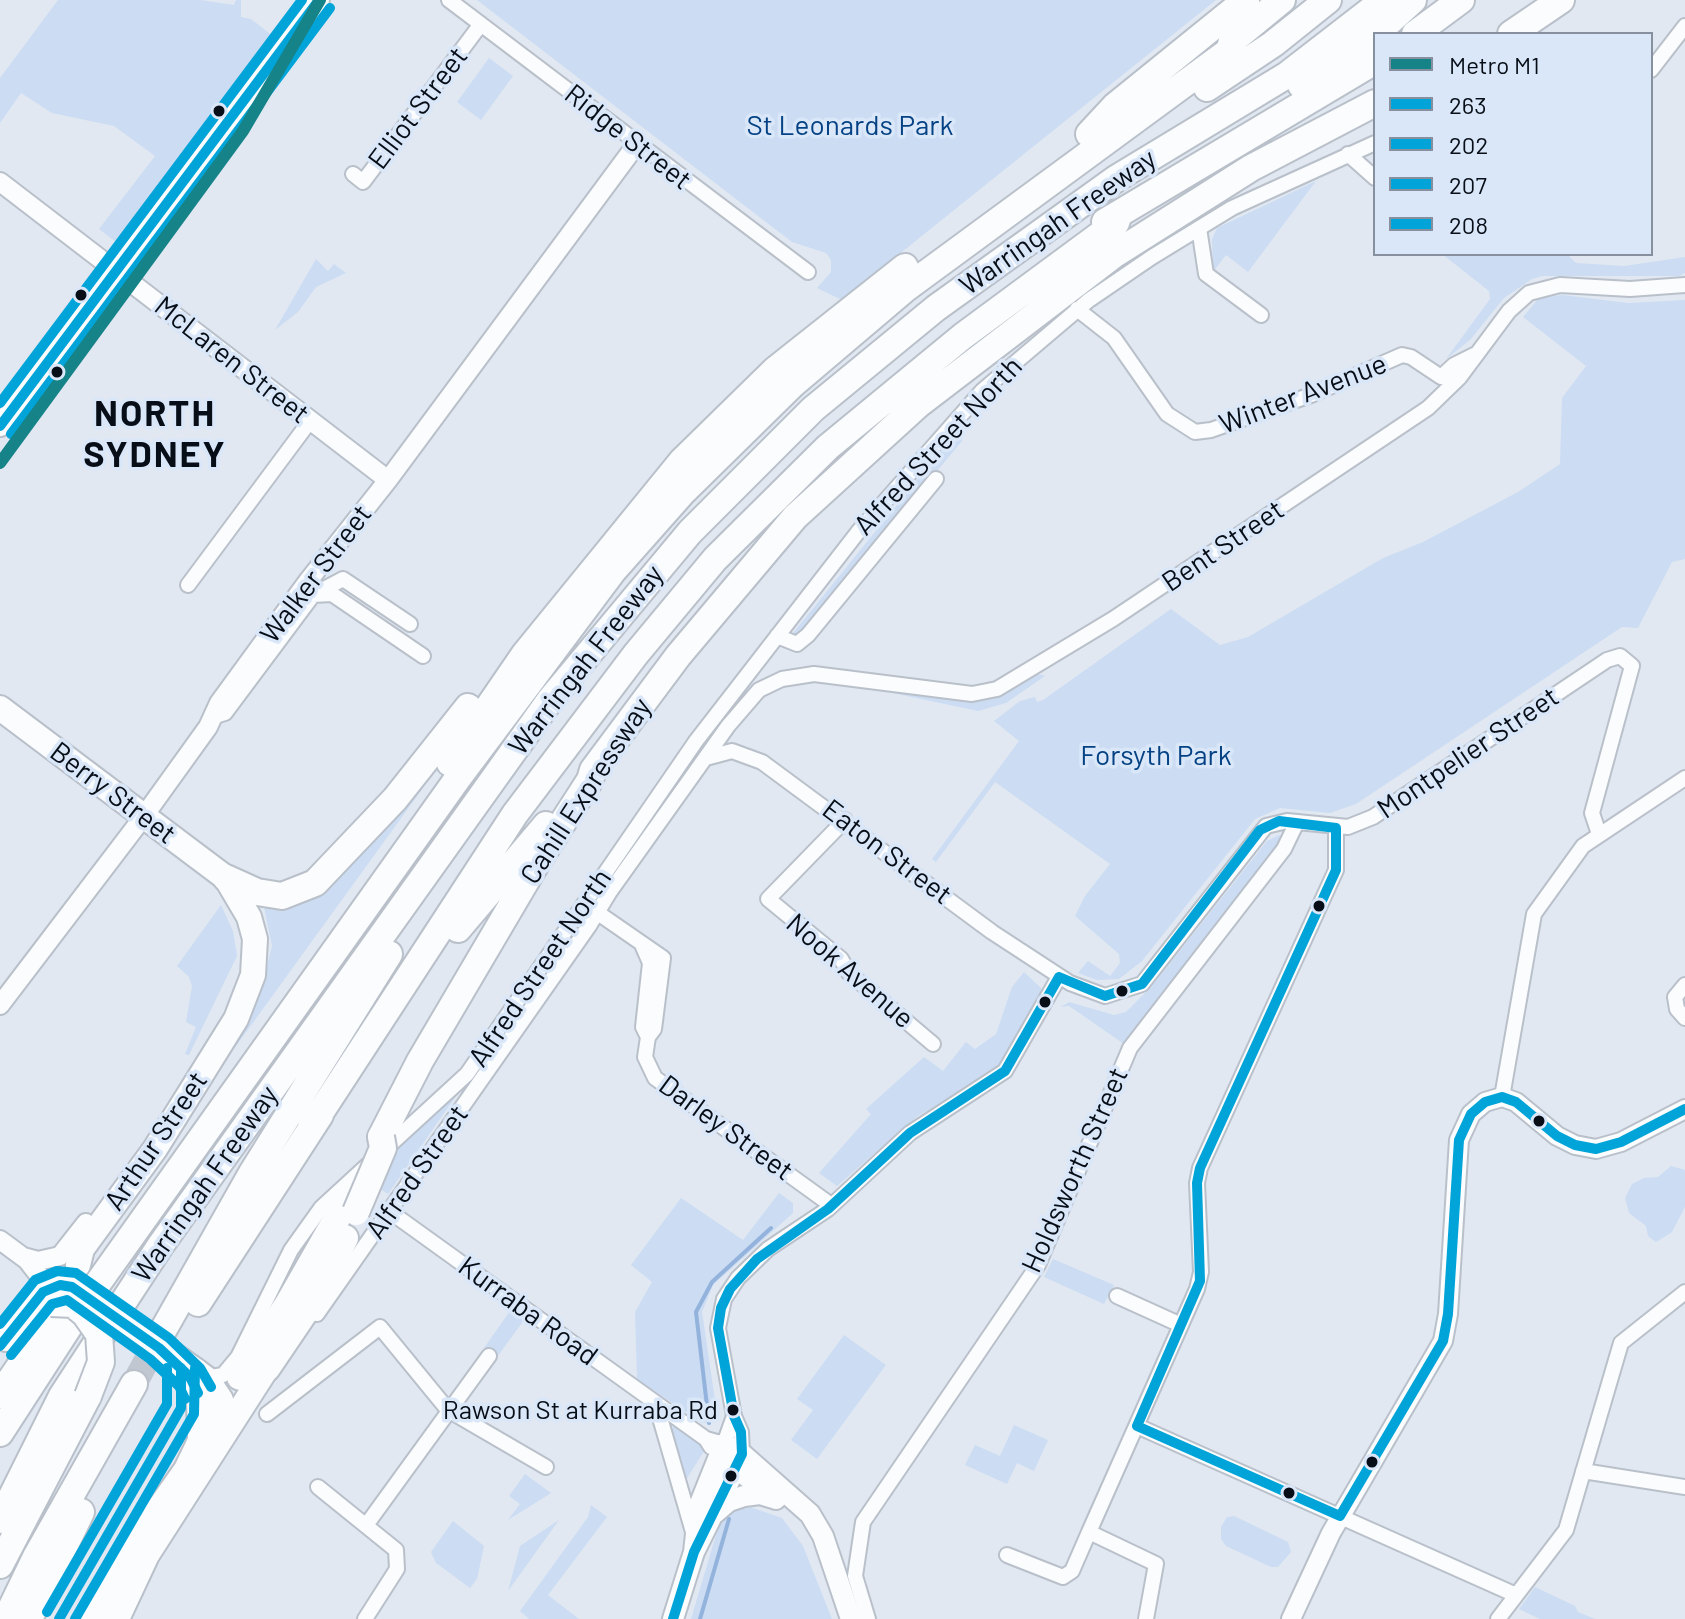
<!DOCTYPE html>
<style>
body{margin:0}
#map{position:relative;width:1685px;height:1619px;overflow:hidden;background:#e1e8f2;font-family:Barlow,sans-serif}
canvas{display:block}
.legend{position:absolute;left:1373px;top:32px;width:280px;height:224px;box-sizing:border-box;background:#dae7f9;border:2px solid #86909f;margin:0;padding:10px 14px;list-style:none;font-size:24px;color:#070e17}
.legend li{display:flex;align-items:center;gap:16px;height:40px}
.legend b{width:40px;border:2px solid #86909f}
</style>
<div id="map">
<canvas width="1685" height="1619"></canvas>
<ul class="legend">
<li><b style="height:10px;background:#168388"></b>Metro M1</li>
<li><b style="height:10px;background:#01a4d9"></b>263</li>
<li><b style="height:10px;background:#01a4d9"></b>202</li>
<li><b style="height:10px;background:#01a4d9"></b>207</li>
<li><b style="height:10px;background:#01a4d9"></b>208</li>
</ul>
</div>
<script>
const g = document.querySelector('canvas').getContext('2d');
g.lineJoin = 'round';
function fillPath(path, color) {
  g.fillStyle = color;
  g.fill(path, 'evenodd');
}
function shape(rows) {
  const path = new Path2D();
  for (const r of rows) {
    path.moveTo(r[0], r[1]);
    for (let i = 2; i < r.length; i += 2) path.lineTo(r[i], r[i + 1]);
  }
  return path;
}
function strokePath(path, color, width, dash) {
  g.strokeStyle = color;
  g.lineWidth = width;
  g.lineCap = dash ? 'butt' : 'round';
  g.setLineDash(dash || []);
  g.stroke(path);
}
function write(font, color, halo, rows, align = 'center') {
  g.font = font + ' Barlow,sans-serif';
  g.lineWidth = 7;
  g.setLineDash([]);
  g.textBaseline = 'middle';
  g.strokeStyle = halo;
  g.fillStyle = color;
  for (const [text, x, y, turn = 0] of rows) {
    g.save();
    g.translate(x, y);
    g.rotate((+turn || 0) * Math.PI / 180);
    g.textAlign = isNaN(turn) ? turn : align;
    if (halo) g.strokeText(text, 0, 0);
    g.fillText(text, 0, 0);
    g.restore();
  }
}
fillPath(shape([
 [58,0,200,0,234,5,236,0,241,0,241,17,251,19,273,36,116,242,99,229,155,156,114,126,52,113,21,93,0,123,0,78],
 [477,0,1216,0,842,300,817,288,831,272,831,260,826,253,792,242],
 [489,58,513,76,481,120,457,102],
 [1316,181,1248,272,1226,255,1213,272,1212,239,1217,228],
 [1442,254,1567,254,1576,263,1624,266,1685,257,1685,273,1679,276,1542,276,1532,279,1504,298,1470,340,1446,359,1490,299,1489,291],
 [316,259,328,271,334,264,346,273,316,287,298,312,275,330],
 [1562,295,1628,303,1685,300,1685,559,1672,562,1638,628,1622,627,1356,804,1330,813,1280,808,1255,819,1142,961,1119,979,1097,980,1078,973,1088,961,1110,976,1120,963,1119,954,1075,916,1085,896,1110,864,995,782,936,862,932,859,1019,741,994,721,1020,701,1035,697,1037,702,1043,700,1171,609,1220,645,1248,637,1383,558,1423,542,1518,492,1560,464,1562,398,1586,366,1523,317,1538,299],
 [961,426,962,441,820,612,797,636,793,633],
 [1038,674,1045,676,1006,703,978,711,883,691,977,698,1005,691],
 [457,741,223,1064,88,1265,90,1254,259,997,272,946,264,907,276,906],
 [1279,835,1283,839,1124,1044,1069,1006,1061,1007,1069,1002,1114,1015,1126,1012,1152,986,1267,841],
 [221,905,233,931,237,956,189,1055,185,1054,196,1027,186,1022,192,986,189,977,177,966],
 [1024,972,1043,990,996,1071,918,1116,837,1186,819,1173,871,1114,866,1109,924,1057,943,1071,966,1042,975,1049,996,1034,1012,987],
 [456,1096,388,1194,377,1187,401,1144],
 [1671,1166,1685,1170,1685,1207,1672,1232,1656,1242,1648,1236,1646,1226,1629,1213,1625,1198,1632,1184,1644,1178,1658,1177],
 [779,1193,793,1203,793,1213,713,1285,702,1312,718,1420,702,1423,637,1379,635,1312,652,1282,631,1265,681,1198,743,1240],
 [1053,1259,1114,1285,1104,1304,1044,1277],
 [510,1311,524,1320,497,1357,484,1348],
 [844,1335,886,1365,817,1459,791,1440,813,1410,797,1399],
 [1014,1425,1048,1440,1034,1471,1017,1463,1007,1484,965,1465,975,1445,1000,1456],
 [674,1426,706,1448,684,1483,669,1431],
 [525,1474,551,1493,508,1520,520,1504,509,1496],
 [591,1505,607,1517,548,1595,579,1619,529,1619,520,1611,588,1517],
 [750,1507,782,1518,803,1546,832,1619,691,1619,719,1525,731,1512],
 [1234,1516,1288,1542,1291,1552,1278,1567,1271,1567,1226,1546,1221,1539,1221,1527,1227,1517],
 [559,1520,508,1591,520,1546],
 [453,1521,484,1546,477,1579,470,1588,436,1563,431,1552],
 [1535,1587,1575,1606,1578,1612,1595,1619,1540,1619,1519,1609]
]), '#cbdcf3');
strokePath(shape([
 [709,1423,696,1312,712,1282,771,1228],
 [700,1619,729,1519]
]), '#93b3dd', 4);
strokePath(shape([
 [60,1308,89,1271],
 [134,1384,161,1334]
]), '#c0c7d1', 26, [26, 13]);
const minor = shape([
 [449,0,808,272],
 [1651,70,1685,26],
 [1348,154,1375,178],
 [353,174,363,182,481,24],
 [1199,228,1206,274,1261,315],
 [1077,309,1114,338,1167,414,1195,432,1211,430,1311,395,1402,355,1411,357,1441,377,1454,365,1474,355],
 [188,585,310,421],
 [410,624,343,579,313,595,332,594,423,656],
 [777,636,797,644,808,635,936,479],
 [212,717,225,713,313,595],
 [706,758,732,751,762,762,992,932,1070,983,1105,996,1142,984,1266,826,1287,821,1348,827,1373,817,1607,660,1620,656,1632,666,1592,813,1599,834],
 [845,820,768,899,841,959,849,973,933,1044],
 [598,913,663,958,654,1029,648,1037,645,1057,655,1078,831,1205],
 [643,947,650,963,643,1027,648,1037],
 [1685,985,1675,997,1677,1009,1685,1018],
 [1502,1097,1534,914,1583,846,1685,778],
 [389,1211,706,1439,711,1447],
 [1117,1296,1181,1325],
 [317,1314,589,926,609,893,728,726,759,690,782,679,814,674,972,694,997,689,1113,619,1428,408,1459,378,1509,311,1529,293,1560,285,1630,289,1685,285],
 [203,1374,211,1377,223,1375,238,1357,291,1250,321,1208,467,1074,696,741,858,532,983,390,1089,300,1152,257,1232,208,1375,143],
 [656,1404,693,1532],
 [267,1414,380,1327,448,1410,546,1467],
 [734,1416,741,1432,742,1454],
 [1137,1426,1516,1595],
 [706,1439,724,1444,734,1416,718,1328,724,1299,738,1278,768,1249,828,1209,910,1133,1005,1071,1059,977],
 [1583,1471,1685,1487],
 [318,1487,396,1550,397,1569,365,1619],
 [367,1524,489,1356],
 [1007,1555,1063,1577,1072,1571,1089,1532],
 [868,1619,855,1576,863,1522,1038,1265,1130,1048,1284,849,1297,822],
 [1146,1619,1156,1564,1089,1532,1197,1289,1201,1272,1197,1183,1200,1168,1336,870,1336,828],
 [1498,1619,1566,1530,1621,1343,1685,1292]
]);
const tertiary = shape([
 [0,182,388,480],
 [0,1005,144,816,208,727,219,703,308,581,388,480,636,145],
 [0,1240,27,1260,41,1278,42,1288,34,1301],
 [23,1257,38,1261,60,1256,86,1223],
 [1291,1619,1331,1533,1443,1341,1448,1314,1459,1140,1471,1114,1485,1102,1502,1097,1516,1102,1557,1136,1575,1145,1596,1149,1621,1142,1685,1109]
]);
const secondary = shape([
 [0,426,319,0],
 [719,1455,776,1499],
 [715,1513,729,1501,744,1496,760,1494,773,1498],
 [694,1552,699,1506,724,1444,742,1454,810,1514,823,1536,851,1619],
 [673,1619,694,1552,741,1457]
]);
const primary = shape([
 [0,708,226,878,249,917,255,939,253,975,236,1019,155,1149,82,1249,78,1265],
 [18,1322,43,1292,64,1285],
 [195,1370,207,1379,221,1400,225,1421,223,1435],
 [117,1619,147,1555,265,1371]
]);
const motorway = shape([
 [1415,34,1461,0],
 [1511,34,1561,0],
 [1301,85,1381,29,1413,0],
 [1207,88,1273,44,1328,0],
 [1089,134,1115,106,1246,0],
 [1105,222,1375,61],
 [450,763,524,655,682,461,775,370,905,267],
 [226,878,257,892,282,896,315,883,395,799,468,707],
 [458,929,546,825],
 [311,1127,515,814,636,654,715,559,828,447,963,336,1116,223,1118,217],
 [381,1137,420,1061,536,864,590,780,593,770,678,656,795,517,919,404,1115,254,1251,168,1375,103],
 [98,1283,458,778,613,571,683,492,793,384,905,289,1229,51,1232,41,1282,0],
 [198,1303,320,1115],
 [161,1334,252,1173,389,954],
 [6,1338,23,1332,41,1309],
 [267,1368,311,1303,345,1238],
 [240,1377,288,1304,344,1206],
 [0,1395,60,1308],
 [0,1433,77,1314],
 [0,1520,62,1396,160,1246,550,700,690,532,813,409,936,308,1117,178,1287,75,1384,0],
 [0,1565,88,1396],
 [6,1619,36,1557,134,1384],
 [29,1619,81,1512],
 [93,1619,132,1548,187,1470,201,1441,200,1399,193,1382,181,1368]
]);
strokePath(minor, '#b9c0ca', 18);
strokePath(tertiary, '#b9c0ca', 22);
strokePath(secondary, '#b9c0ca', 24);
strokePath(primary, '#b9c0ca', 28);
strokePath(motorway, '#b9c0ca', 30);
strokePath(minor, '#fafcfd', 14);
strokePath(tertiary, '#fafcfd', 18);
strokePath(secondary, '#fafcfd', 20);
strokePath(primary, '#fafcfd', 24);
strokePath(motorway, '#fafcfd', 26);
const primaryBridge = shape([
 [64,1285,88,1295,195,1370]
]);
const motorwayBridge = shape([
 [356,1212,383,1148,381,1137],
 [51,1303,73,1304,85,1314,99,1334,101,1362,88,1396],
 [159,1348,181,1368]
]);
strokePath(primaryBridge, '#b9c0ca', 28, []);
strokePath(motorwayBridge, '#b9c0ca', 30, []);
strokePath(primaryBridge, '#fafcfd', 24);
strokePath(motorwayBridge, '#fafcfd', 26);
strokePath(shape([
 [1059,977,1105,996,1142,984,1260,830,1279,821,1336,828],
 [1137,1426,1200,1281,1197,1183,1200,1168,1336,870,1336,828],
 [1137,1426,1340,1516],
 [1340,1516,1443,1341,1448,1314,1459,1140,1471,1114,1485,1102,1502,1097,1516,1102,1557,1136,1575,1145,1596,1149,1621,1142,1685,1109],
 [673,1619,694,1552,742,1454,741,1432,734,1416,718,1328,721,1308,730,1289,757,1259,828,1209,910,1133,1005,1071,1059,977]
]), '#01a4d9', 10);
strokePath(shape([
 [0,426,319,0],
 [0,1346,43,1292,60,1285,72,1287,159,1348,190,1377,198,1393],
 [59,1619,181,1408,181,1368]
]), '#01a4d9', 10);
strokePath(shape([
 [11,434,330,8],
 [11,1355,52,1304,67,1300,150,1359,179,1386,185,1399],
 [75,1619,194,1414,195,1368]
]), '#01a4d9', 10);
strokePath(shape([
 [0,403,302,0],
 [0,1324,35,1280,57,1271,76,1273,169,1338,200,1368,211,1387],
 [47,1612,167,1404,167,1368]
]), '#01a4d9', 10);
strokePath(shape([
 [0,463,243,131,320,0]
]), '#168388', 12);
for (const [x, y, r, color] of [
 [219,111,7,"#070e17"],
 [81,295,7,"#070e17"],
 [57,372,7,"#070e17"],
 [1319,906,7,"#070e17"],
 [1122,991,7,"#070e17"],
 [1045,1002,7,"#070e17"],
 [1539,1121,7,"#070e17"],
 [733,1410,7,"#070e17"],
 [1372,1462,7,"#070e17"],
 [731,1476,7,"#070e17"],
 [1289,1493,7,"#070e17"]
]) {
  const dot = new Path2D();
  dot.arc(x, y, r, 0, 2 * Math.PI);
  g.fillStyle = color;
  g.fill(dot);
  strokePath(dot, '#dae7f9', 3);
}
write('26px', '#070e17', '#dae7f9', [
 ["Rawson St at Kurraba Rd",718,1410]
], 'right');
write('28px', '#070e17', '#dae7f9', [
 ["Elliot Street",418,108,-53],
 ["Ridge Street",628,137,38],
 ["Warringah Freeway",1058,222,-35],
 ["McLaren Street",232,360,38],
 ["Winter Avenue",1303,394,-21],
 ["Alfred Street North",938,446,-47],
 ["Bent Street",1223,546,-34],
 ["Walker Street",316,574,-53],
 ["Warringah Freeway",586,660,-52],
 ["Montpelier Street",1468,753,-34],
 ["Cahill Expressway",586,791,-57],
 ["Berry Street",113,793,37],
 ["Eaton Street",887,852,37],
 ["Alfred Street North",540,968,-56],
 ["Nook Avenue",850,971,41],
 ["Darley Street",726,1128,36],
 ["Arthur Street",156,1141,-56],
 ["Holdsworth Street",1075,1170,-66],
 ["Alfred Street",417,1172,-55],
 ["Warringah Freeway",205,1184,-55],
 ["Kurraba Road",528,1311,36]
]);
write('28px', '#044284', '#dae7f9', [
 ["St Leonards Park",850,126],
 ["Forsyth Park",1156,756]
]);
g.letterSpacing = '2px';
write('bold 36px', '#070e17', '#dae7f9', [
 ["NORTH",155,414],
 ["SYDNEY",155,455]
]);
g.letterSpacing = '0px';
</script>
